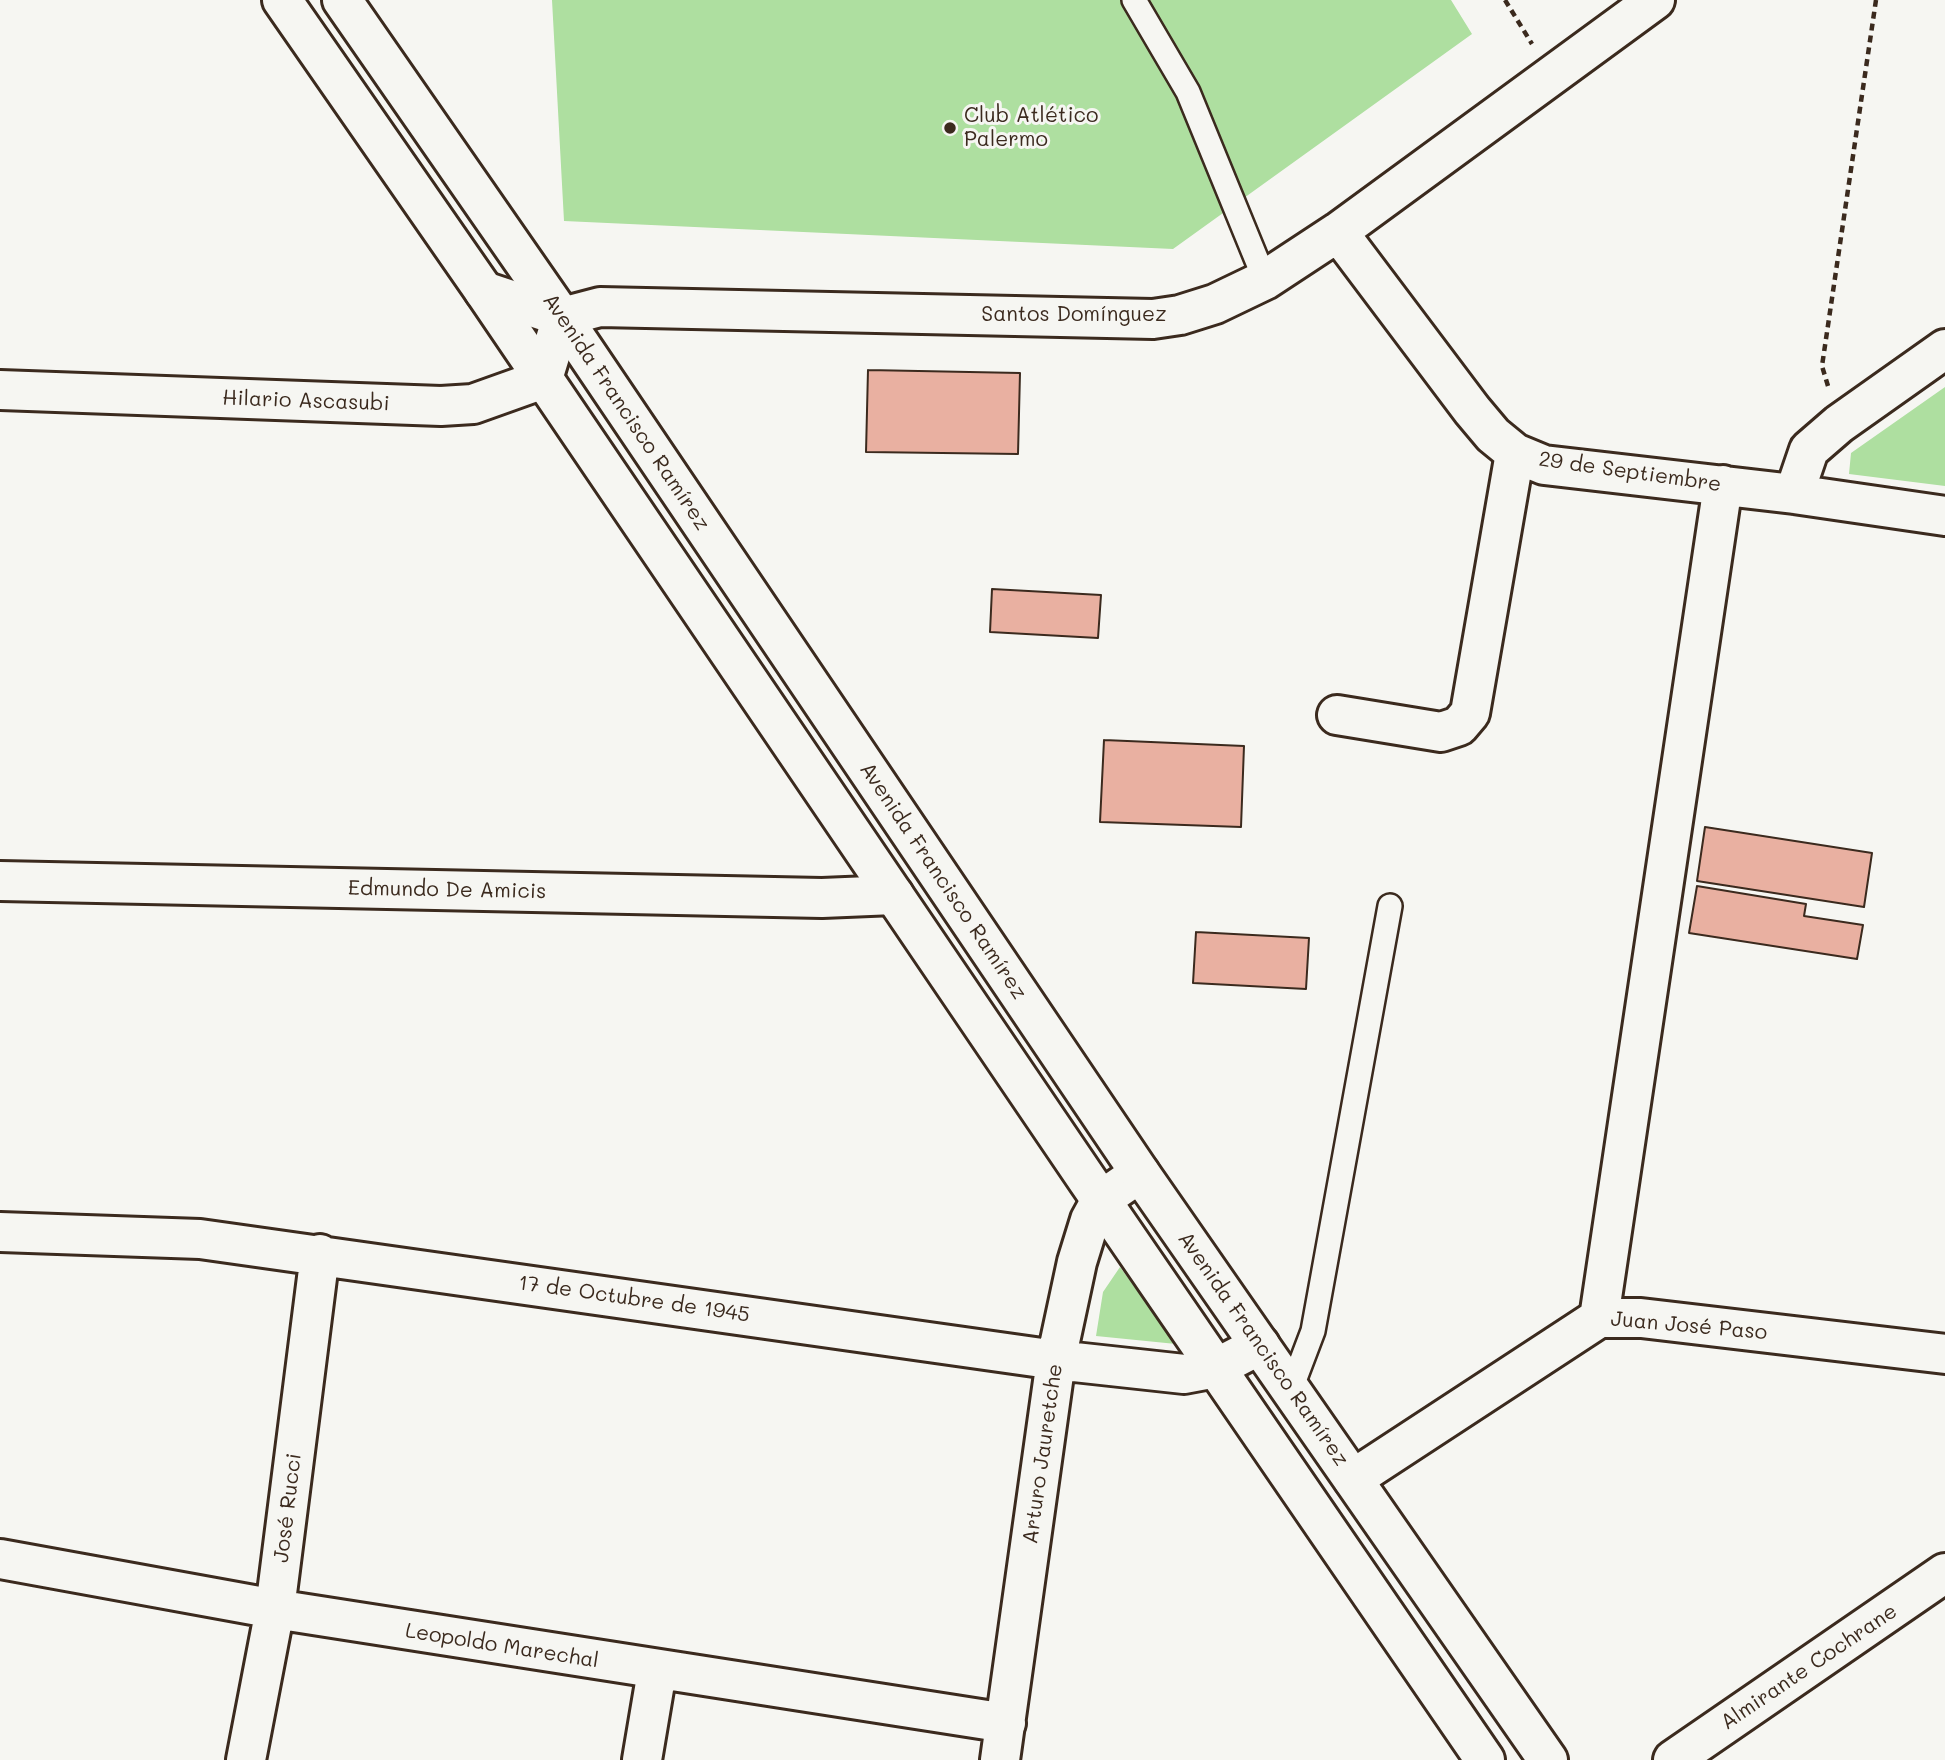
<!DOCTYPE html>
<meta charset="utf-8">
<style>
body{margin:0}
canvas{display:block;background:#f6f6f2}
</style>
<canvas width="1945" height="1760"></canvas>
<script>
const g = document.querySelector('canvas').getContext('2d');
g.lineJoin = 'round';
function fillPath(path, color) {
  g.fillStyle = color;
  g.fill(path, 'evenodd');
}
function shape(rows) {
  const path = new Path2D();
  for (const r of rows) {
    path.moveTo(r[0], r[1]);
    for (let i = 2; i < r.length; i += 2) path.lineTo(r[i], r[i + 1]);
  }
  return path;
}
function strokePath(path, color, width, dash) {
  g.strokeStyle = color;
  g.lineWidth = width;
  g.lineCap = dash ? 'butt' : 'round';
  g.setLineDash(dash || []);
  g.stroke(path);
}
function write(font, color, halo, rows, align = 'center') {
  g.font = font + ' Mali,sans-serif';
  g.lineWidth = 6;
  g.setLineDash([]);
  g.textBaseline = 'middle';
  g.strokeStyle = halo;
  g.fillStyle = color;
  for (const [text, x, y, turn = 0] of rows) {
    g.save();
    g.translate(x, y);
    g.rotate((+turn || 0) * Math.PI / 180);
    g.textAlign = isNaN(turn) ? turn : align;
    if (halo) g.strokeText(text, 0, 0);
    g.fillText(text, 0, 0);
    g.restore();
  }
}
fillPath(shape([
 [552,0,1451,0,1472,34,1173,249,564,221],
 [1945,387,1945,486,1849,474,1851,453],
 [1120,1267,1176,1344,1096,1336,1103,1292]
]), '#aedfa0');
const building = shape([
 [868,370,1020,373,1018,454,866,452,868,370],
 [992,589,1101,595,1098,638,990,632,992,589],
 [1104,740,1244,746,1241,827,1100,822,1104,740],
 [1705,827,1872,853,1864,907,1697,881,1705,827],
 [1697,886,1806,904,1804,916,1863,925,1857,959,1689,933,1697,886],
 [1196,932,1309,938,1306,989,1193,983,1196,932]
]);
fillPath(building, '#e9b0a1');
strokePath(building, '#3b2a1e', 2);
const lane = shape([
 [1134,0,1188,92,1265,280],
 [1291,1389,1313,1331,1390,906]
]);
const street = shape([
 [1338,232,1472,410,1493,435,1515,453,1544,465,1794,494,1945,516],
 [484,291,562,317,600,307,1153,319,1180,315,1215,304,1265,280,1338,232,1655,0],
 [0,390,441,406,473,404,543,379,562,317],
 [1794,494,1809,450,1839,424,1945,349],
 [1337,715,1441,732,1459,726,1470,713,1515,453],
 [0,881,822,898,894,895],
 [0,1232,200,1239,1056,1360,1184,1374,1216,1368,1260,1345],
 [1599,1318,1723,485],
 [1353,1479,1599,1318,1641,1318,1945,1354],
 [0,1559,275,1609,1006,1723],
 [246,1760,275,1609,320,1254],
 [642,1760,657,1671],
 [1000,1760,1056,1360,1077,1262,1090,1220,1101,1200,1140,1173],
 [1673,1760,1945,1573]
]);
const primary = shape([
 [282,0,484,291,1088,1181,1485,1760],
 [342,0,562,317,1140,1173,1548,1760]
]);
strokePath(lane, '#3b2a1e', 28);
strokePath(street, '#3b2a1e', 44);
strokePath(primary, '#3b2a1e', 44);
strokePath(shape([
 [1505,0,1532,44],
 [1828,386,1822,366,1876,0]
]), '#3b2a1e', 4.5, [7, 5]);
strokePath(lane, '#f6f6f2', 23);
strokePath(street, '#f6f6f2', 38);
strokePath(primary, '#f6f6f2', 38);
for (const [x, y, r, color] of [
 [950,128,7,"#3b2a1e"]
]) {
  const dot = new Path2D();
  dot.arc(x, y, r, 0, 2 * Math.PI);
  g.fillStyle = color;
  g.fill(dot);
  strokePath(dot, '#f6f6f2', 2.5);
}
write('21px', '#3b2a1e', '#f6f6f2', [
 ["Club Atlético",964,116],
 ["Palermo",964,140]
], 'left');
write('21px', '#3b2a1e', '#f6f6f2', [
 ["Santos Domínguez",1074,315],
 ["Hilario Ascasubi",306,401,2],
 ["Avenida Francisco Ramírez",626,412,56],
 ["29 de Septiembre",1630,472,8],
 ["Avenida Francisco Ramírez",943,881,56],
 ["Edmundo De Amicis",447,890,1],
 ["17 de Octubre de 1945",634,1299,8],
 ["Juan José Paso",1689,1326,5],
 ["Avenida Francisco Ramírez",1263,1349,55],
 ["Arturo Jauretche",1043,1454,-82],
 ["José Rucci",288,1508,-83],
 ["Leopoldo Marechal",502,1646,9],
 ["Almirante Cochrane",1809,1667,-34]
]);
</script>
